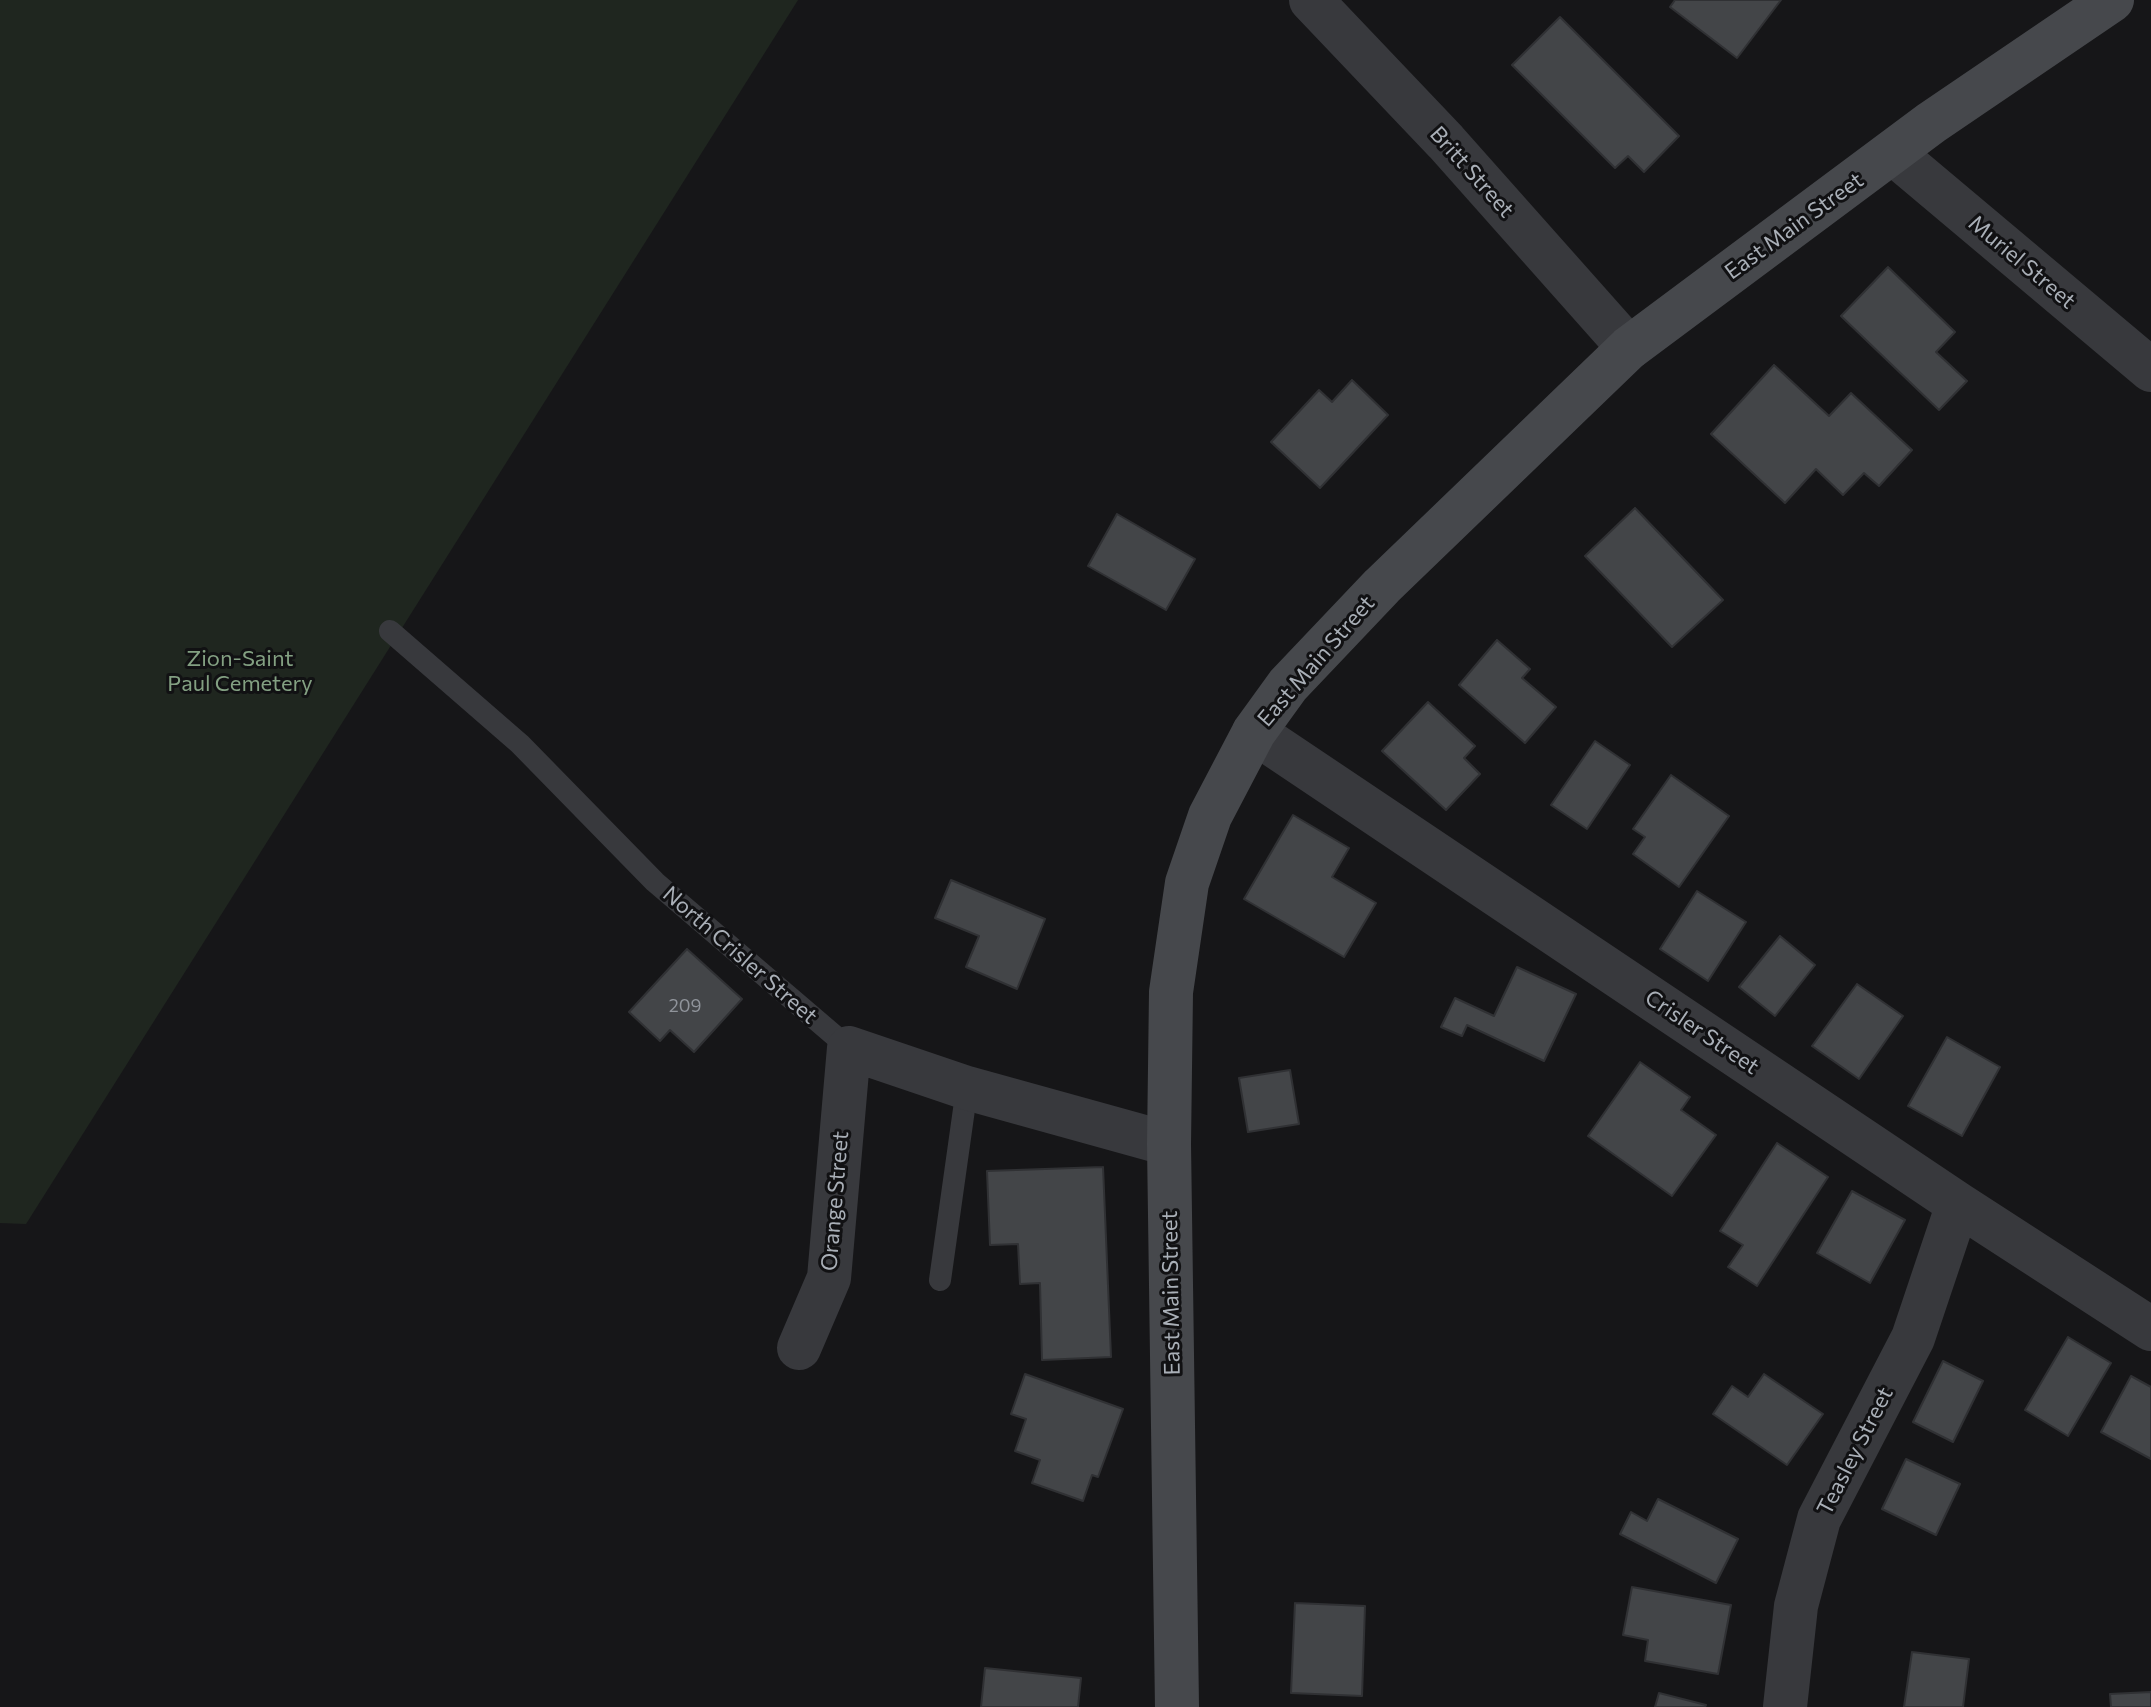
<!DOCTYPE html>
<style>
body{margin:0}
canvas{display:block;background:#161618}
</style>
<canvas width="2151" height="1707"></canvas>
<script>
const g = document.querySelector('canvas').getContext('2d');
g.lineJoin = 'round';
function fillPath(path, color) {
  g.fillStyle = color;
  g.fill(path, 'evenodd');
}
function shape(rows) {
  const path = new Path2D();
  for (const r of rows) {
    path.moveTo(r[0], r[1]);
    for (let i = 2; i < r.length; i += 2) path.lineTo(r[i], r[i + 1]);
  }
  return path;
}
function strokePath(path, color, width, dash) {
  g.strokeStyle = color;
  g.lineWidth = width;
  g.lineCap = dash ? 'butt' : 'round';
  g.setLineDash(dash || []);
  g.stroke(path);
}
function write(font, color, halo, rows, align = 'center') {
  g.font = font + ' Commissioner,sans-serif';
  g.lineWidth = 6;
  g.setLineDash([]);
  g.textBaseline = 'middle';
  g.strokeStyle = halo;
  g.fillStyle = color;
  for (const [text, x, y, turn = 0] of rows) {
    g.save();
    g.translate(x, y);
    g.rotate((+turn || 0) * Math.PI / 180);
    g.textAlign = isNaN(turn) ? turn : align;
    if (halo) g.strokeText(text, 0, 0);
    g.fillText(text, 0, 0);
    g.restore();
  }
}
fillPath(shape([
 [0,0,798,0,26,1224,0,1223]
]), '#1f261f');
const building = shape([
 [1675,0,1781,0,1737,58,1670,7,1675,0],
 [1560,17,1679,136,1644,172,1628,156,1615,168,1512,65,1560,17],
 [1888,267,1955,332,1936,352,1967,381,1939,410,1841,316,1888,267],
 [1774,365,1829,416,1851,393,1912,450,1879,486,1864,473,1843,495,1816,469,1785,503,1711,434,1774,365],
 [1352,380,1388,415,1320,488,1271,442,1319,390,1332,402,1352,380],
 [1635,508,1723,600,1672,647,1585,556,1635,508],
 [1117,514,1195,559,1166,610,1088,566,1117,514],
 [1497,640,1530,669,1522,678,1556,707,1525,743,1459,685,1497,640],
 [1428,702,1475,746,1464,758,1480,774,1446,810,1382,751,1428,702],
 [1595,741,1630,765,1587,829,1551,805,1595,741],
 [1671,775,1729,816,1679,887,1633,854,1645,837,1633,829,1671,775],
 [1293,815,1349,848,1332,877,1376,903,1344,957,1244,899,1293,815],
 [951,880,1045,919,1017,989,966,967,979,936,935,918,951,880],
 [1697,891,1746,922,1708,981,1660,949,1697,891],
 [1780,936,1815,965,1775,1016,1739,987,1780,936],
 [687,949,742,999,694,1052,670,1030,660,1041,629,1012,687,949],
 [1517,967,1576,994,1544,1061,1467,1025,1462,1036,1441,1027,1455,998,1494,1016,1517,967],
 [1857,984,1903,1016,1859,1079,1812,1046,1857,984],
 [1947,1037,2000,1067,1962,1136,1908,1106,1947,1037],
 [1640,1062,1690,1097,1681,1110,1716,1135,1672,1196,1588,1136,1640,1062],
 [1290,1070,1299,1124,1248,1132,1239,1078,1290,1070],
 [1777,1143,1828,1177,1757,1286,1728,1267,1743,1245,1720,1231,1777,1143],
 [1103,1167,1111,1357,1042,1360,1040,1283,1020,1284,1018,1244,990,1245,987,1171,1103,1167],
 [1852,1191,1905,1220,1870,1283,1817,1253,1852,1191],
 [2068,1337,2111,1363,2068,1436,2025,1410,2068,1337],
 [1943,1361,1983,1381,1953,1442,1913,1422,1943,1361],
 [1025,1374,1123,1409,1098,1477,1092,1475,1083,1501,1032,1483,1040,1460,1015,1451,1026,1419,1011,1414,1025,1374],
 [1764,1374,1823,1414,1787,1465,1713,1414,1732,1386,1748,1397,1764,1374],
 [2131,1376,2151,1387,2151,1459,2101,1432,2131,1376],
 [1906,1459,1960,1484,1936,1535,1882,1509,1906,1459],
 [1658,1499,1738,1539,1716,1583,1620,1534,1631,1512,1647,1521,1658,1499],
 [1632,1587,1731,1605,1718,1674,1645,1661,1648,1640,1623,1635,1632,1587],
 [1295,1603,1365,1606,1362,1696,1291,1693,1295,1603],
 [1912,1652,1969,1659,1963,1707,1904,1707,1912,1652],
 [985,1668,1081,1678,1078,1707,981,1707,985,1668],
 [2151,1692,2151,1707,2111,1707,2110,1694,2151,1692],
 [1659,1693,1706,1705,1705,1707,1655,1707,1659,1693]
]);
fillPath(building, '#434548');
strokePath(building, '#303134', 2);
strokePath(shape([
 [390,631,520,744,655,882,849,1048],
 [940,1280,967,1088]
]), '#38393d', 22);
strokePath(shape([
 [1311,0,1446,142,1629,348],
 [1893,153,2151,370],
 [1254,732,1958,1204,2151,1329],
 [799,1348,829,1278,849,1048,967,1088,1169,1144],
 [1785,1707,1796,1606,1819,1519,1913,1338,1958,1204]
]), '#38393d', 44);
strokePath(shape([
 [1177,1707,1169,1144,1171,992,1187,883,1210,816,1254,732,1288,685,1382,586,1629,348,1931,123,2112,0]
]), '#46484c', 44);
write('18px', '#90949b', null, [
 ["209",685,1006]
]);
write('22px', '#a9afb7', '#111113', [
 ["Britt Street",1472,172,48],
 ["East Main Street",1794,226,-36],
 ["Muriel Street",2022,262,40],
 ["East Main Street",1316,661,-49],
 ["North Crisler Street",740,955,41],
 ["Crisler Street",1702,1032,34],
 ["Orange Street",835,1201,-85],
 ["East Main Street",1171,1293,-91],
 ["Teasley Street",1855,1451,-63]
]);
write('22px', '#83a082', '#111113', [
 ["Zion-Saint",240,659],
 ["Paul Cemetery",240,684]
]);
</script>
